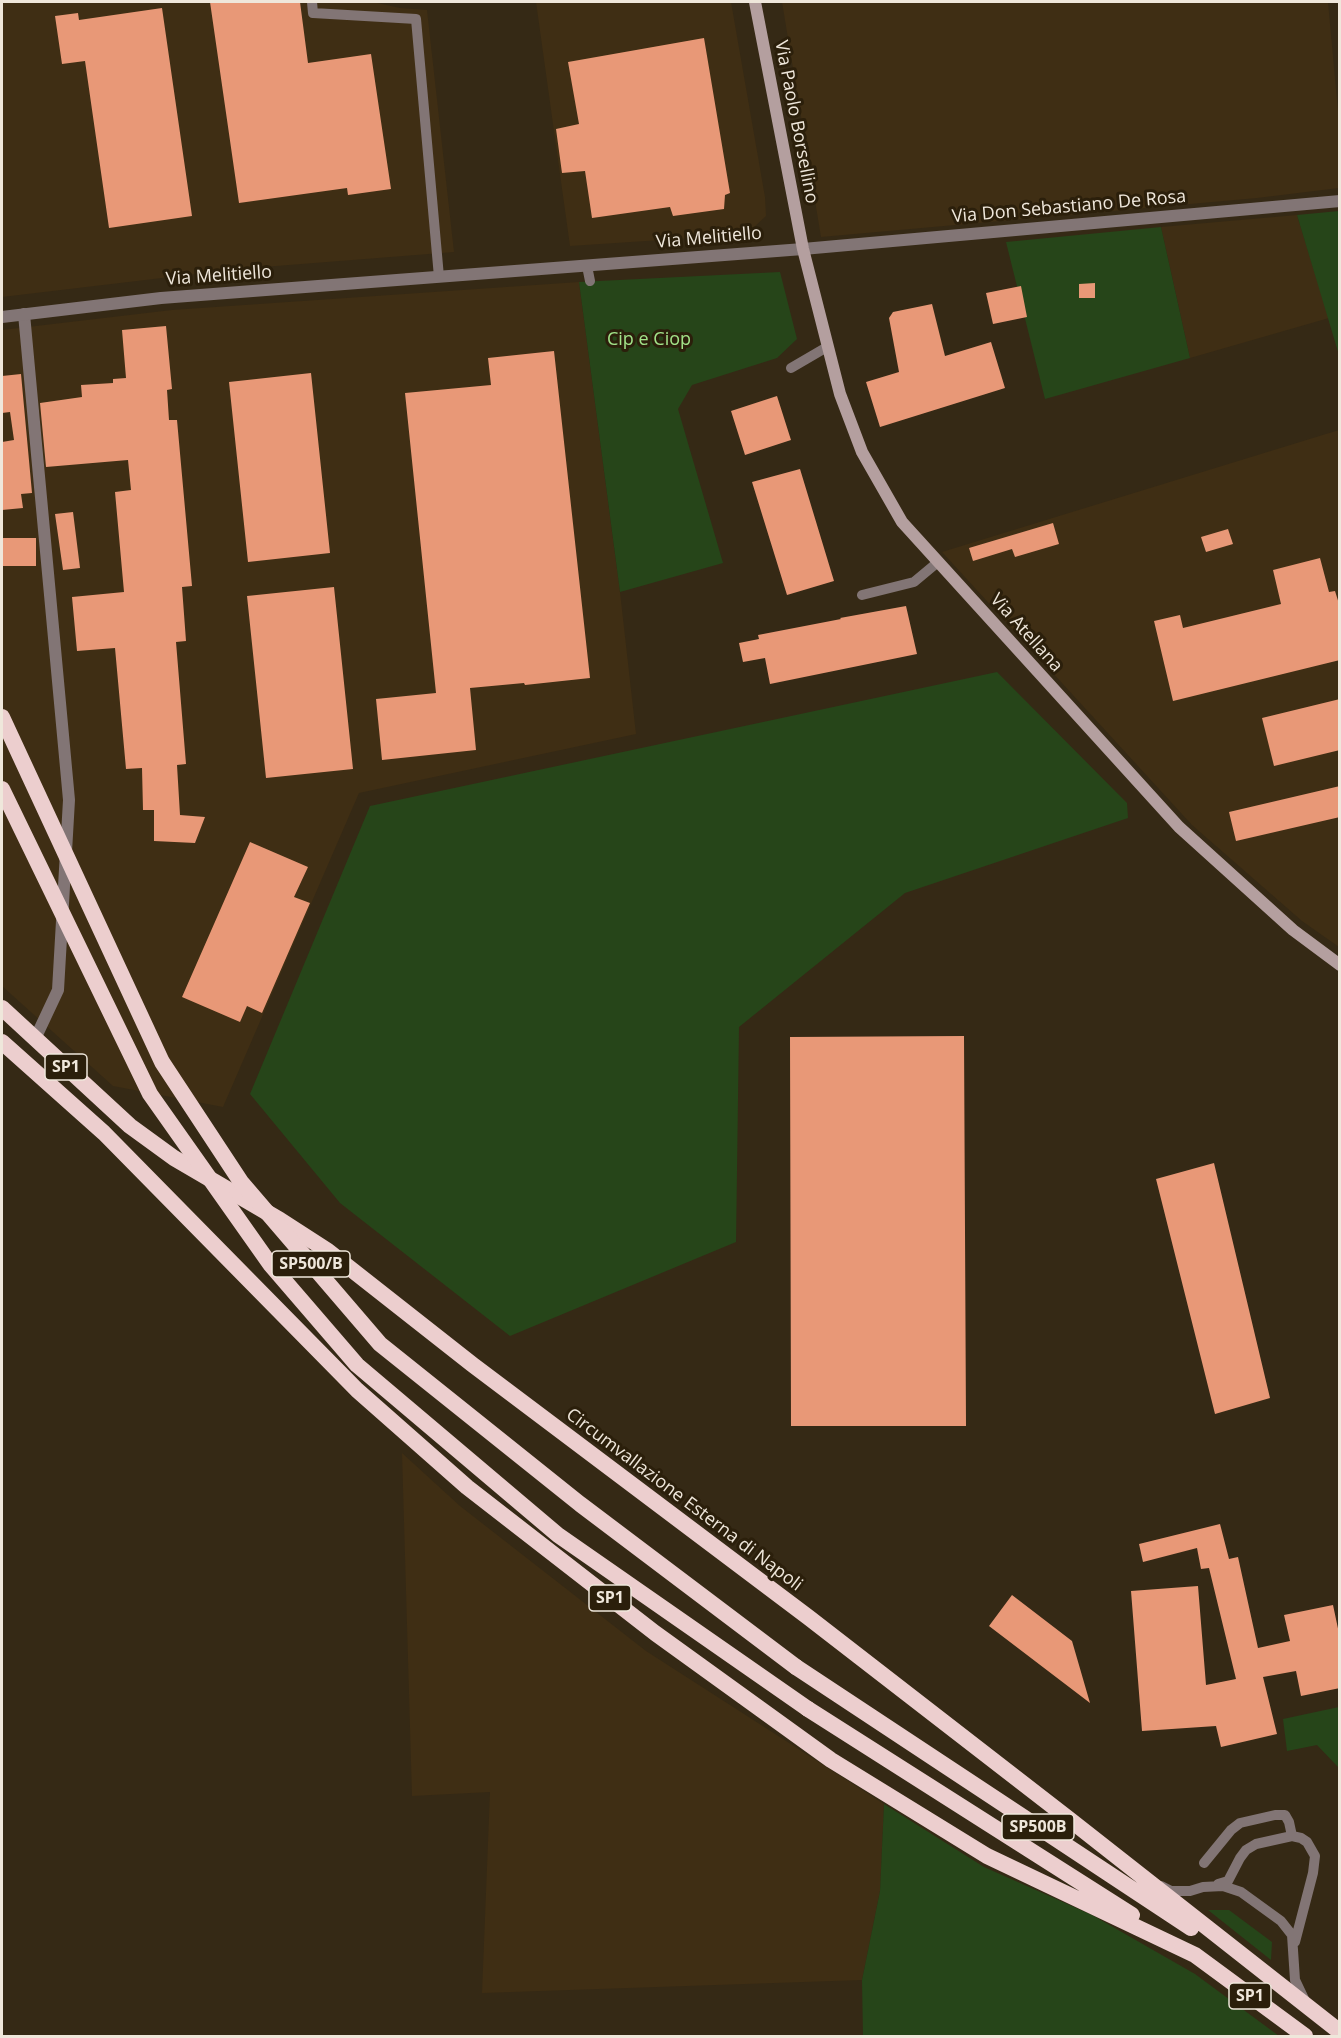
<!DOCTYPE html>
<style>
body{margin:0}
#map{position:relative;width:1341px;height:2038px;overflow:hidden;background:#352915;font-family:"Open Sans",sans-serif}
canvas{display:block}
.frame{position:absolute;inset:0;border:3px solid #efe7db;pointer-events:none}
</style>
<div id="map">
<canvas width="1341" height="2038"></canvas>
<div class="frame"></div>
</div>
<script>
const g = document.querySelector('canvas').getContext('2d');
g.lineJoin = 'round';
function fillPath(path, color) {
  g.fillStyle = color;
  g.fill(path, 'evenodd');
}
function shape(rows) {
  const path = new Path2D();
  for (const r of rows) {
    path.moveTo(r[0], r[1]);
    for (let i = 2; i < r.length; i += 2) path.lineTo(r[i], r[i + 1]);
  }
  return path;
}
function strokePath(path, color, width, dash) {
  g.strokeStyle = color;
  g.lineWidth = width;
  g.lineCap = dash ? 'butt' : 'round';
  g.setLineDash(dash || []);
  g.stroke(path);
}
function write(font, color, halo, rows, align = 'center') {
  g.font = font + ' "Open Sans",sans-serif';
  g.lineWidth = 6;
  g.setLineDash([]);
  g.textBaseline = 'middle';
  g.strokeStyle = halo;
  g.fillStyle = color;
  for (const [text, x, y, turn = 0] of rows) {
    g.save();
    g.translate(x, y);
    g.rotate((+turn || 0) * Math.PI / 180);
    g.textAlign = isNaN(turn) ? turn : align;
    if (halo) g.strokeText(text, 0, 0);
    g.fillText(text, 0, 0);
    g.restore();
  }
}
fillPath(shape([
 [2,2,373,2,400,8,427,10,454,252,238,269,2,297],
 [536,2,731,2,765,197,766,216,752,229,737,235,570,246],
 [782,2,1328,2,1339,122,1339,188,1257,198,821,237],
 [1297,215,1329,318,1190,358,1161,227],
 [579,282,620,592,636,734,359,793,223,1107,113,1086,2,986,2,330,172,310],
 [1339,430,1339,947,1302,921,1192,825,942,552],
 [402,1453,460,1506,646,1651,884,1804,880,1891,862,1980,482,1993,490,1792,412,1796]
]), '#3f2e14');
fillPath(shape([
 [1339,211,1340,211,1339,355,1297,215],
 [1161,227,1190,358,1045,399,1006,242],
 [780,272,797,339,777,358,692,385,678,409,723,563,620,592,579,282],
 [997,672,1127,803,1128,818,905,893,739,1027,736,1242,510,1336,340,1203,250,1094,370,806],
 [1339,1707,1339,1768,1317,1745,1287,1751,1283,1719],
 [884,1804,984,1867,1092,1915,1195,1974,1279,2036,863,2036,862,1980,880,1891],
 [1208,1910,1229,1910,1272,1942,1271,1960]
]), '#264519');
fillPath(shape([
 [210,2,300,2,308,63,371,54,391,189,348,195,347,188,239,203],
 [162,8,192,216,109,228,85,61,62,64,55,16,78,13,79,20],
 [704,38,730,193,725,195,724,209,673,216,670,207,592,218,585,171,562,173,556,129,579,124,568,62],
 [1095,283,1095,298,1079,298,1079,284],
 [1021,286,1027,317,993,324,986,293],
 [932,304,945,356,991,342,1005,388,880,427,866,382,899,372,889,318,893,312],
 [166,326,172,389,167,390,169,420,177,420,192,586,182,587,186,641,176,642,186,764,177,765,180,815,205,817,195,843,154,841,154,810,143,810,142,768,126,769,115,648,77,651,72,597,124,592,115,492,131,490,128,460,46,467,40,403,82,397,81,385,113,383,113,379,126,378,122,330],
 [554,351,590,678,525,685,524,683,470,688,476,750,382,760,376,699,436,693,405,393,491,385,488,358],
 [311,373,330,553,248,562,229,382],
 [21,374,32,493,21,494,23,508,2,510,2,442,14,440,10,412,2,413,2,376],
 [777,396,791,440,745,455,731,411],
 [800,469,834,581,787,595,752,482],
 [73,512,80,568,63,570,55,514],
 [1053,523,1059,544,1015,557,1012,549,973,561,969,548],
 [1228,529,1233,544,1206,552,1201,537],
 [2,538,36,538,36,566,2,566],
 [1320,558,1329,592,1335,591,1340,607,1340,660,1173,701,1154,621,1180,615,1183,628,1281,604,1273,570],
 [334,587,353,769,266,778,247,596],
 [906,606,917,654,770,684,765,658,743,662,739,643,759,639,758,635,841,619,840,618],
 [1340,699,1340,750,1274,766,1262,718],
 [1340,786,1340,817,1236,841,1229,812],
 [250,842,308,867,294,897,310,903,262,1013,247,1006,240,1022,182,997],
 [964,1036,966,1426,791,1426,790,1037],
 [1214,1163,1270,1398,1215,1414,1156,1179],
 [1220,1524,1229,1559,1238,1557,1258,1648,1290,1641,1284,1615,1333,1605,1340,1638,1340,1688,1301,1696,1296,1671,1263,1677,1277,1734,1221,1747,1216,1726,1142,1731,1131,1591,1198,1586,1206,1685,1236,1679,1209,1568,1201,1569,1197,1548,1143,1562,1139,1544],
 [1012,1595,1072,1641,1090,1703,989,1626]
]), '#e89877');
strokePath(shape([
 [312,2,313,13,416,19,439,277],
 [587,266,590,281],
 [791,368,827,347],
 [862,595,914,582,938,562],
 [1204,1863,1231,1830,1240,1823,1275,1815,1285,1815,1289,1822,1292,1836],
 [1218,1884,1228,1881,1240,1858,1246,1850,1256,1844,1292,1836,1301,1838,1307,1842,1315,1856,1313,1873,1295,1942],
 [1161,1886,1171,1891,1190,1891,1203,1887,1223,1886,1241,1892,1281,1921,1292,1935,1295,1980,1305,2001]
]), '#827575', 10);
strokePath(shape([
 [24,314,69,800,58,990,35,1039]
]), '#827575', 12);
strokePath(shape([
 [2,317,161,298,803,249,1340,201]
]), '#827575', 12);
strokePath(shape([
 [755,2,803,249,840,394,862,452,902,522,1179,827,1293,930,1340,965]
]), '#b49f9f', 12);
strokePath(shape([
 [2,1008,130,1126,174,1158,280,1220,328,1251,473,1365,808,1617,1069,1819,1340,2032],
 [2,1042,104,1133,357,1390,467,1487,655,1633,831,1760,987,1856,1195,1955,1305,2036],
 [796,1667,1191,1928],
 [808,1709,1132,1915]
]), '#eccece', 16);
strokePath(shape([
 [2,717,162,1062,241,1182,380,1344,580,1504,796,1667],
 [2,789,150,1094,270,1264,357,1365,558,1535,808,1709]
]), '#eccece', 16);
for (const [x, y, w] of [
 [66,1067,42],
 [311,1264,78],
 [610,1598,42],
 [1038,1827,72],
 [1250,1996,42]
]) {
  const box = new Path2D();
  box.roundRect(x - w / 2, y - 13, w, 26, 4.5);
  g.fillStyle = '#2b1f0b';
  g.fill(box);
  strokePath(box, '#efe7db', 1.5);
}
write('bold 16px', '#efe7db', null, [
 ["SP1",66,1067],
 ["SP500/B",311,1264],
 ["SP1",610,1598],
 ["SP500B",1038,1827],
 ["SP1",1250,1996]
]);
write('18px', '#efe7db', '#2b1f0b', [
 ["Via Paolo Borsellino",796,122,79],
 ["Via Don Sebastiano De Rosa",1069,207,-5],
 ["Via Melitiello",709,238,-5],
 ["Via Melitiello",219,276,-4],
 ["Via Atellana",1026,633,48],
 ["Circumvallazione Esterna di Napoli",684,1500,37]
]);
write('18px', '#a2e389', '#2b1f0b', [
 ["Cip e Ciop",649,340]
]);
</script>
